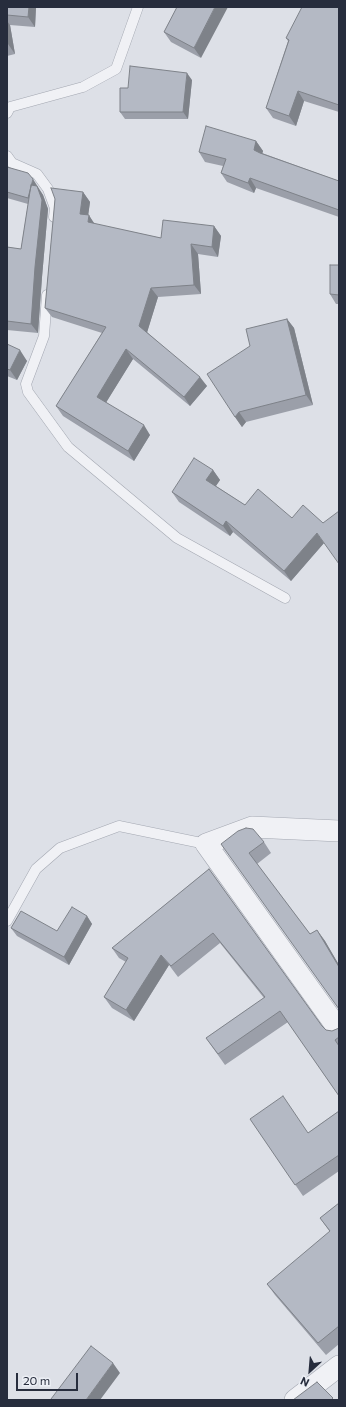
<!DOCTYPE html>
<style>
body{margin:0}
#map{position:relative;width:346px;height:1407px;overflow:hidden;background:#dde0e7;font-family:Commissioner,sans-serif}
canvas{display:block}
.frame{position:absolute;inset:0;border:8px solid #272d3d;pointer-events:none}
.north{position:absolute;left:290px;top:1351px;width:40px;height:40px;-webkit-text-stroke:3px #eceff5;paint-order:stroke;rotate:206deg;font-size:11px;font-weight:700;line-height:16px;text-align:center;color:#272d3d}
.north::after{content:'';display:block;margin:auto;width:14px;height:18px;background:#272d3d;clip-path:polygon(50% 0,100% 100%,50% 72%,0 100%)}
.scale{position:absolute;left:16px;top:1373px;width:62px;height:18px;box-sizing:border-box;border:2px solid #272d3d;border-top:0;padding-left:5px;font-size:12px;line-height:14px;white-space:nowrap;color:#272d3d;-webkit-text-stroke:3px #eceff5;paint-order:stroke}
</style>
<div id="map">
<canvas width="346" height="1407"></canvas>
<div class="frame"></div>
<div class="north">N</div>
<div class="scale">20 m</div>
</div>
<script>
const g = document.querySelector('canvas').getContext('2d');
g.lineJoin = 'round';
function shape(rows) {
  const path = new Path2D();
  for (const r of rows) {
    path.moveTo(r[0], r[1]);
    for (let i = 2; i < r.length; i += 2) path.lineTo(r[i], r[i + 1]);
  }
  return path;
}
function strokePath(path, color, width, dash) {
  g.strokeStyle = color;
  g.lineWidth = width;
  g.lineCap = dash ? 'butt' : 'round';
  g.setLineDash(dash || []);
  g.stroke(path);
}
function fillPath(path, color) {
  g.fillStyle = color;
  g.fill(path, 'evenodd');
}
const service = shape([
 [7,113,10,107,83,87,116,69,138,7],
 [7,156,12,163,37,174,48,189,55,208,54,217],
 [47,295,44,336,26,384,28,392,68,447,177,538,285,598],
 [7,921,36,869,60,848,119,826,206,844]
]);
const minor = shape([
 [339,831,252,827,206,844,339,1030],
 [295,1400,339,1366]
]);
strokePath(service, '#a3a7b1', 11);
strokePath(minor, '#a3a7b1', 22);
strokePath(service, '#f0f1f5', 10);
strokePath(minor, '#f0f1f5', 21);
fillPath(shape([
 [7,7,36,7,35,27,10,25,15,54,7,56],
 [177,7,201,58,171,42,164,32],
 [339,7,339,112,304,101,296,126,273,118,266,108,288,41,286,38],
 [192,80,188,119,125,119,120,112,128,88],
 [256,141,263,151,262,153,339,181,339,217,256,188,254,193,227,182,221,173,223,166,205,162,199,152],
 [7,167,38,187,38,188,43,195,48,209,42,277,38,333,7,330,7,247,21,249,28,204,7,198],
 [83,192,90,202,88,215,95,224,161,238,214,226,221,236,218,257,198,254,201,294,158,297,147,332,207,386,190,406,133,359,106,402,150,435,134,461,63,416,56,406,102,333,52,317,45,308,55,199],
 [339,265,339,304,336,304,330,294],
 [287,319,294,328,313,405,246,422,242,427,235,417,250,346],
 [7,344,27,361,17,380,7,376],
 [213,470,220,480,216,486,245,505,292,518,324,543,291,581,233,532,230,536,179,502,172,492],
 [264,842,271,853,257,864,310,934,317,930,325,941,339,965,221,844],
 [209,869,322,1026,326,1030,332,1031,339,1028,339,1096,288,1022,225,1065,206,1038,264,998,220,943,178,977,169,965,134,1021,112,1008,104,997,126,962,119,958,112,948],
 [87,916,92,924,69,965,17,936,11,928,57,931],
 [339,1111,339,1171,303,1196,250,1119,308,1133],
 [339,1203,339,1344,326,1355,275,1295,267,1284,330,1232,320,1218]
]), '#9b9fa9');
fillPath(shape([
 [29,7,36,7,35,27,28,17],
 [215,7,228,7,201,58,194,48],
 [7,21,10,25,15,54,8,44,7,39],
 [187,73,192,80,188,119,183,112],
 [298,91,304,101,296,126,289,116],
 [256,141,263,151,261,159,254,150],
 [250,178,256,188,254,193,248,183],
 [33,179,43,195,48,209,42,277,38,333,31,324,33,205,28,198],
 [83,192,90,202,87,224,80,214],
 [89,215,95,225,88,222],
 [214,226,221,236,218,257,212,247],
 [191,244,198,254,201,294,194,285],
 [151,288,158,297,146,336,139,326],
 [287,319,294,328,313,405,306,395],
 [126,349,133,359,104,406,97,397],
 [20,350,27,361,17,380,10,370],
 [200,377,207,386,190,406,184,397],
 [239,412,246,422,242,427,235,417],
 [144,425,150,435,134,461,128,451],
 [213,470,220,480,213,490,206,480],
 [226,521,233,532,230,536,223,526],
 [317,533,324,543,291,581,284,571],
 [87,916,92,924,69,965,64,957],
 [317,930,325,941,339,965,339,967],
 [161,955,169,965,134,1021,126,1010],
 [113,1363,120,1373,100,1400,86,1400]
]), '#7e8289');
const building = shape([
 [7,7,29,7,28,17,7,15,7,7],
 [177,7,215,7,194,48,164,32,177,7],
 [302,7,339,7,339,105,298,91,289,116,266,108,289,40,286,38,302,7],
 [130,66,187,73,183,112,120,112,120,88,128,88,130,66],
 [206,126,256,141,254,150,260,153,339,181,339,210,250,178,248,183,221,173,226,159,199,152,206,126],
 [7,167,28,173,33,179,28,198,7,192,7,167],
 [31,185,37,186,42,200,35,267,31,324,7,321,7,247,21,249,31,185],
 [51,188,83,192,80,214,89,215,88,222,161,238,163,220,214,226,212,247,191,244,194,285,151,288,139,326,200,377,184,397,126,349,97,397,144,425,128,451,56,406,106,327,45,308,55,199,51,188],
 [330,265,339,265,339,295,330,294,330,265],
 [287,319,306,395,239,412,235,417,207,374,250,346,246,329,287,319],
 [7,344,20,350,10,370,7,369,7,344],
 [194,458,213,470,206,480,245,505,258,489,292,518,303,505,323,523,339,511,339,564,317,533,284,571,226,521,223,526,172,492,194,458],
 [246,828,253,829,264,842,249,853,310,934,317,930,339,967,339,1009,221,844,238,831,246,828],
 [209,869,322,1026,326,1030,332,1031,339,1028,339,1037,335,1040,339,1046,339,1096,280,1011,218,1054,206,1038,265,997,213,933,171,966,161,955,126,1010,104,997,128,958,112,948,209,869],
 [72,907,87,916,64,957,11,928,21,911,57,931,72,907],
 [283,1096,308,1133,339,1111,339,1155,295,1185,250,1119,283,1096],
 [339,1203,339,1326,318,1343,267,1284,330,1231,320,1218,339,1203],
 [91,1346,113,1363,86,1400,52,1400,51,1399,91,1346],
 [317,1382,333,1398,331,1400,293,1400,317,1382]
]);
fillPath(building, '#b4b9c4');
strokePath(building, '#7e8289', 1);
</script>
